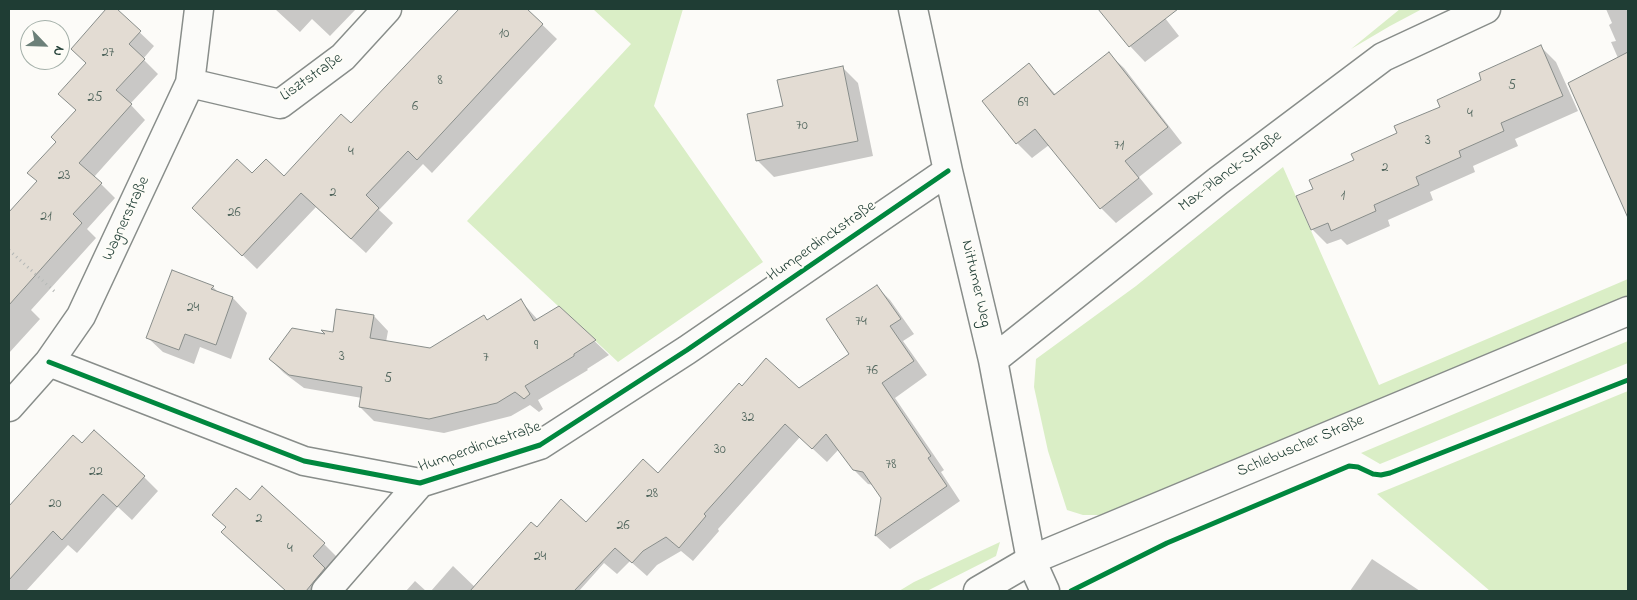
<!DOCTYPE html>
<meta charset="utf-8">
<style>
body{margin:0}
#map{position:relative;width:1637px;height:600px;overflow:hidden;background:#fcfbf8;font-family:"Indie Flower",sans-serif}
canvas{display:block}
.frame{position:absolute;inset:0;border:10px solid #1f3d34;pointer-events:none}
.north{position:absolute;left:20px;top:20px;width:50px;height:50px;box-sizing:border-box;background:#fdfcf7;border:1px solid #a4b0a9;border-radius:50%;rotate:114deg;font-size:14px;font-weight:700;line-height:20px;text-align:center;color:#1f3d34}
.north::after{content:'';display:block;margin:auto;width:18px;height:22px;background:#6c8079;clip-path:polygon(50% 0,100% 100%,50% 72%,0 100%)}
</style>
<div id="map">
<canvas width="1637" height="600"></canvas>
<div class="frame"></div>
<div class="north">N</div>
</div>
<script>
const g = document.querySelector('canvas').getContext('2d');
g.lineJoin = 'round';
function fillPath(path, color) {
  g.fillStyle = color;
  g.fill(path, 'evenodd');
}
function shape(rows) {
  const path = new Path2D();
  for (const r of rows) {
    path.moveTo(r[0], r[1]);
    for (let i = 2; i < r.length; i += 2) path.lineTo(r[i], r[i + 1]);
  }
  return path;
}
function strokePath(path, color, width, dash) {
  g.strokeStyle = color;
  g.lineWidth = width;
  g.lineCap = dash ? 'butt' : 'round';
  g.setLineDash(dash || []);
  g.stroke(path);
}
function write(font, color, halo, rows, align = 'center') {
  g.font = font + ' "Indie Flower",sans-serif';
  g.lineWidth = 4.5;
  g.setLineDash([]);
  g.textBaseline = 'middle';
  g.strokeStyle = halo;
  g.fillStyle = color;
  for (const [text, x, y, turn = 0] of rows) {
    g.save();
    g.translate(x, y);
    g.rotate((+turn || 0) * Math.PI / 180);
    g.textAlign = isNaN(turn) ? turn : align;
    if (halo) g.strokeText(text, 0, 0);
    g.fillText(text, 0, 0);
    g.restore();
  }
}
fillPath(shape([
 [593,9,683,9,654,106,763,262,618,362,467,221,631,44],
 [1400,9,1422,9,1390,26,1351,49],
 [1283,167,1379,385,1628,279,1628,301,1113,515,1083,515,1067,510,1048,451,1034,387,1036,359,1136,286],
 [1628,341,1628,363,1380,464,1361,453],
 [1628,391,1628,591,1490,591,1377,494],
 [1000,542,996,556,927,591,899,591,914,582]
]), '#daeec6');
fillPath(shape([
 [108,9,115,9,154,46,143,59,158,74,130,104,145,120,94,177,115,198,87,229,96,238,31,310,40,319,9,353,9,232,19,221,58,142,77,111,59,94,88,64,72,49],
 [275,9,356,9,330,36,312,19,300,32],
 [460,9,526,9,557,39,432,173,423,164,379,210,393,223,366,253,316,207,257,269,208,222,253,175,284,178,351,125],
 [1100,9,1158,9,1179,36,1145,62,1130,46],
 [1606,9,1628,9,1628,191,1626,192,1618,58,1611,42,1616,41,1609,25,1612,23],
 [1541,47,1556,62,1578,111,1515,139,1518,146,1473,166,1475,172,1430,192,1433,200,1388,220,1390,226,1347,245,1341,239,1327,244,1312,229,1315,189,1483,80],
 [1109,54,1124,68,1182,143,1139,177,1153,194,1116,223,1101,208,1049,145,1032,158,1017,143,984,102,1029,65,1056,95],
 [842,67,858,83,873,156,774,177,758,161,748,115,784,107],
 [173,271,213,287,220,294,233,298,247,313,231,359,200,347,194,364,163,352,148,338],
 [876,286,890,300,914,334,903,341,927,375,895,398,944,470,941,472,960,501,890,549,876,536,883,498,874,485,868,484,853,469,839,449,827,462,800,437,718,529,719,531,693,561,681,551,657,565,647,576,630,561,617,574,604,563,579,591,431,591,453,566,479,591,537,528,586,524,658,475,742,388,799,389,851,355],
 [521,301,538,320,559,307,609,355,587,369,588,370,538,400,543,409,539,412,530,405,511,416,444,433,374,421,360,407,362,398,304,388,284,373,270,359,334,333,337,311,374,316,388,331,386,342,430,349,483,316,488,321],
 [73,437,82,445,144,477,158,491,132,520,118,507,77,553,68,545,26,591,9,591,9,508],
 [250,502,324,544,338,558,331,591,286,591,236,546],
 [1372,559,1420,591,1350,591],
 [415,581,426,591,406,591]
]), '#0003');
const building = shape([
 [106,9,117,9,141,31,129,44,145,59,116,90,132,104,79,163,102,183,73,214,82,223,9,305,9,212,37,181,27,173,56,142,51,137,76,110,58,94,86,63,71,49,106,9],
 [459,9,527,9,543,24,417,160,408,151,366,195,379,208,351,239,301,193,242,256,192,208,237,159,252,173,266,159,284,176,341,114,351,123,459,9],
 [1098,9,1178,9,1129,47,1098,9],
 [1541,45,1563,96,1501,123,1504,131,1459,151,1461,157,1416,177,1419,185,1374,205,1376,211,1331,231,1328,223,1311,230,1296,196,1313,189,1309,180,1354,160,1351,154,1397,133,1394,126,1440,107,1437,100,1481,80,1479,73,1541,45],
 [1109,52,1168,127,1125,161,1139,178,1100,209,1035,129,1016,144,982,101,1029,63,1054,95,1109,52],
 [1628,52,1628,218,1568,83,1628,52],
 [843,66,858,141,756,161,747,114,783,106,777,80,843,66],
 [172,270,214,286,211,289,233,297,216,345,185,334,179,350,146,338,172,270],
 [877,285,901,319,890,326,914,361,882,383,931,456,928,458,947,486,875,536,881,498,863,472,853,470,826,434,812,449,785,424,704,514,706,516,679,548,666,537,643,551,632,563,615,548,574,591,470,591,531,522,537,527,561,499,586,522,643,459,658,473,739,383,742,386,766,358,799,388,849,354,826,319,877,285],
 [521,299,534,321,559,306,596,340,574,354,574,356,525,386,530,394,524,399,515,392,497,403,429,419,359,407,362,387,289,375,269,359,292,328,325,334,321,330,333,332,336,309,374,315,370,338,430,348,484,315,487,320,521,299],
 [94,430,145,476,117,507,103,494,62,540,53,531,9,580,9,506,73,435,82,443,94,430],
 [262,486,325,543,313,556,325,568,306,591,286,591,221,532,226,527,212,515,236,488,250,500,262,486]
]);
fillPath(building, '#e3dcd3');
strokePath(building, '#888d8a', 1);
const street = shape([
 [913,9,948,171,993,360,1031,560,1045,591],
 [190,83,280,104,343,57,387,9],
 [993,360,1218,181,1383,57,1486,9],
 [49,362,304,461,420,483,540,445,687,350,948,171],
 [9,407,49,362,81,316,190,83,199,9],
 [326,591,420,483]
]);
const secondary = shape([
 [978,591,1031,560,1628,311]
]);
strokePath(street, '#888d8a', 31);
strokePath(secondary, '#888d8a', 31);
strokePath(shape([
 [9,250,55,292]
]), '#b5b8b6', 3, [1, 4]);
strokePath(street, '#fbfbf9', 28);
strokePath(secondary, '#fbfbf9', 28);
strokePath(shape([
 [49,362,304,461,420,483,540,445,687,350,948,171],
 [1071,591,1167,543,1349,466,1358,467,1373,474,1381,475,1390,473,1628,380]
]), '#00873e', 5);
write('14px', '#50655c', null, [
 ["10",504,35],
 ["27",108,54],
 ["8",440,82],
 ["5",1512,87],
 ["25",95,99],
 ["69",1023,104],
 ["6",415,108],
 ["4",1470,115],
 ["70",802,127],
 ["3",1428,142],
 ["71",1119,147],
 ["4",351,153],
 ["2",1385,169],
 ["23",64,177],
 ["2",333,194],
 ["1",1343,197],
 ["26",234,214],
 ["21",46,218],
 ["24",193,309],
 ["74",861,323],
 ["9",536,347],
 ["3",342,358],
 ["7",486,359],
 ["76",872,372],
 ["5",388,380],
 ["32",748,419],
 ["30",720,451],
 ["78",891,466],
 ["22",96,473],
 ["28",652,495],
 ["20",55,505],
 ["2",259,520],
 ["26",623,527],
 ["4",290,550],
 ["24",540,558]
]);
write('16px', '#1f3d34', '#fdfcf7', [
 ["Lisztstraße",312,78,-35],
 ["Max-Planck-Straße",1231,172,-37],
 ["Wagnerstraße",127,219,-65],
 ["Humperdinckstraße",822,242,-35],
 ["Nittumer Weg",975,284,77],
 ["Schlebuscher Straße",1301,447,-23],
 ["Humperdinckstraße",480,448,-19]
]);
</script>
